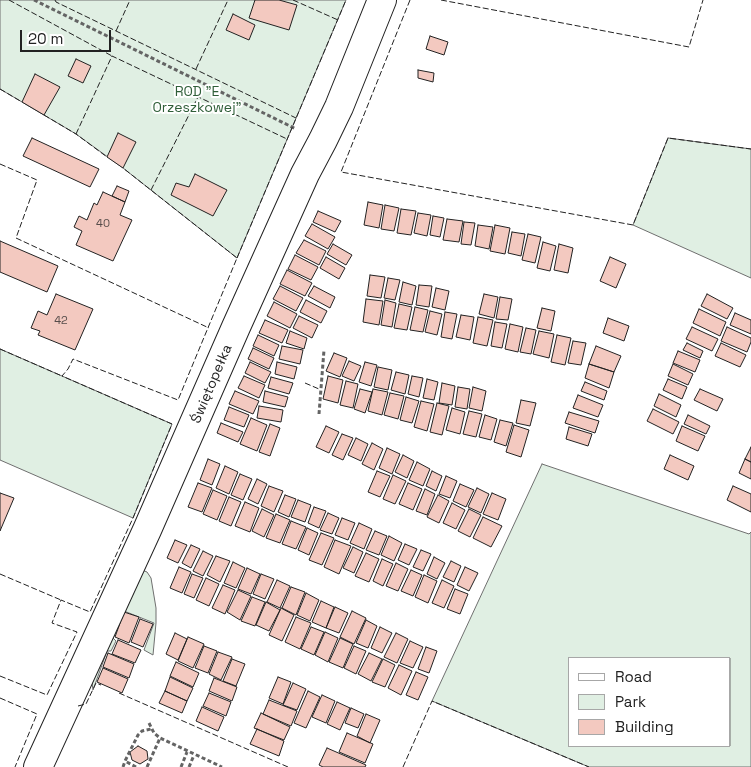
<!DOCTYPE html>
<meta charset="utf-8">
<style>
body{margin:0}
#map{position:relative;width:751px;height:767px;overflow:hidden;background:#fff;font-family:"Space Grotesk",sans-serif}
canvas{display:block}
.legend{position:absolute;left:568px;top:657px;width:162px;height:90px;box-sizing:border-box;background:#fff;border:1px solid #a7a7a7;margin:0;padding:6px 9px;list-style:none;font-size:15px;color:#222}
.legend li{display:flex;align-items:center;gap:10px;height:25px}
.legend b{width:25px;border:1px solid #a7a7a7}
.scale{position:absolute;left:20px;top:30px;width:91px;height:22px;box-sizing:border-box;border:2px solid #222;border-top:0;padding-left:6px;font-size:15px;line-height:18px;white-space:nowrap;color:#222;-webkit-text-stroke:4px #fff;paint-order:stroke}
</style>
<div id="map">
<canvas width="751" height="767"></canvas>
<ul class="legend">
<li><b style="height:6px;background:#fff"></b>Road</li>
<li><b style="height:14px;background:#e0efe3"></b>Park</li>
<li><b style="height:14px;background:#f3c9c0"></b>Building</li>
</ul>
<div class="scale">20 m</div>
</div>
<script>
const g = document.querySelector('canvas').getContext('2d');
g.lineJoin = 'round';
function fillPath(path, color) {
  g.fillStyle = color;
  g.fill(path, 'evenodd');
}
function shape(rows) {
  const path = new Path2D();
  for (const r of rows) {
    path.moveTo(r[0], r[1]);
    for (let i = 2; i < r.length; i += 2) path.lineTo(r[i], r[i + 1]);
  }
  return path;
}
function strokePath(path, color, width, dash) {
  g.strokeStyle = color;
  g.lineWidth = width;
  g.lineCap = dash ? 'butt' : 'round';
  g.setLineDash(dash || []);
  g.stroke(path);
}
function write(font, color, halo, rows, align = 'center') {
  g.font = font + ' "Space Grotesk",sans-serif';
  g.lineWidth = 4;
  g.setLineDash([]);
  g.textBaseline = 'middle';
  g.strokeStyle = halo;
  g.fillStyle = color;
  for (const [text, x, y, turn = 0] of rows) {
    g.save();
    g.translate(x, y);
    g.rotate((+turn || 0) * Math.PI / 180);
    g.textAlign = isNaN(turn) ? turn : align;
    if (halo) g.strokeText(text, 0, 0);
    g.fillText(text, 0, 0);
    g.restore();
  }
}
const green = shape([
 [0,0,346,0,237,258,123,168,76,134,0,89,0,0],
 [668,138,751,149,751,278,633,225,668,138],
 [0,349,172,424,133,518,0,460,0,349],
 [542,464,749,534,751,532,751,767,589,767,432,701,542,464],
 [570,658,730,658,730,746,570,746,570,658],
 [142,570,147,572,151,578,156,608,156,623,153,655,144,650,154,623,124,611,113,638,116,641,111,651,107,651,93,690,91,675,142,570]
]);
fillPath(green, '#e0efe3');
strokePath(green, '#6f6f6f', 1);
const building = shape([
 [255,0,279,0,297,5,289,30,249,18,255,0],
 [233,14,255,25,249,40,226,30,233,14],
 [430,36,448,42,444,55,426,49,430,36],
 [76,59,91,66,83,83,68,76,76,59],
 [418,70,434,73,433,82,418,78,418,70],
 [35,74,60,87,44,115,22,102,35,74],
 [118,133,136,142,123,168,107,157,118,133],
 [32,138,99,169,90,187,23,156,32,138],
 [195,174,227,190,213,216,171,195,176,183,189,187,195,174],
 [117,186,129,191,125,202,112,196,117,186],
 [103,192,125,202,120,215,132,220,113,261,76,245,82,231,74,227,79,216,87,220,94,203,97,205,103,192],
 [368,202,383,205,379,228,364,225,368,202],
 [385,205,399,208,394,231,381,229,385,205],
 [401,209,416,211,411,235,397,233,401,209],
 [318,211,341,221,335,232,313,222,318,211],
 [418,213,431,215,427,236,414,233,418,213],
 [433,216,444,218,440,237,430,235,433,216],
 [447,219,463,221,459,242,443,240,447,219],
 [464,222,475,223,471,245,461,244,464,222],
 [312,224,335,237,328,249,305,236,312,224],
 [478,225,493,227,489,249,475,246,478,225],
 [495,225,510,228,505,254,490,251,495,225],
 [512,232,525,234,521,256,508,253,512,232],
 [528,234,541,237,535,263,522,260,528,234],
 [304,240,326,251,319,265,296,253,304,240],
 [0,241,58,266,47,292,0,272,0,241],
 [543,242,556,246,550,271,537,268,543,242],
 [333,244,352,255,346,265,327,254,333,244],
 [559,244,573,248,568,273,554,270,559,244],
 [295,255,318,267,311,280,288,269,295,255],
 [326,257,345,268,339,279,320,268,326,257],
 [610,257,626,264,616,288,600,281,610,257],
 [287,270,312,283,305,296,280,284,287,270],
 [370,275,385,277,381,298,367,296,370,275],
 [388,278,400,280,395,300,384,298,388,278],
 [403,282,416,286,412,305,399,302,403,282],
 [419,285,432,286,429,307,416,305,419,285],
 [280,286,303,298,296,311,273,299,280,286],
 [314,286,335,297,330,308,308,296,314,286],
 [436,288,449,291,445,310,432,307,436,288],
 [56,294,93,309,75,350,38,335,40,331,31,328,38,311,47,315,56,294],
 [484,294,498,297,494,318,479,314,484,294],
 [707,294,733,308,727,319,701,306,707,294],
 [500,297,512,299,508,320,496,319,500,297],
 [366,299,383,301,379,325,363,322,366,299],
 [306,300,327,311,321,323,300,312,306,300],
 [385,300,396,303,392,327,381,325,385,300],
 [274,302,297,314,290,328,267,316,274,302],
 [399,304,412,307,407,330,394,328,399,304],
 [415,307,428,310,423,332,410,330,415,307],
 [542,308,555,311,551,331,537,328,542,308],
 [699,309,726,322,720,336,693,323,699,309],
 [430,311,442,314,437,335,425,332,430,311],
 [445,312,457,314,452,339,441,337,445,312],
 [735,313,751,320,751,334,730,325,735,313],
 [461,315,474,317,470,340,456,337,461,315],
 [299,316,318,325,312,338,293,328,299,316],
 [478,317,493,320,487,346,473,343,478,317],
 [608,318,629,326,624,341,603,333,608,318],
 [265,320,288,330,282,343,259,333,265,320],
 [495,322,507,324,502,348,491,346,495,322],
 [510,324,523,327,518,352,505,349,510,324],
 [692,327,718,339,712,351,686,339,692,327],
 [727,327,751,338,751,342,747,352,721,341,727,327],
 [526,328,536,330,531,354,520,352,526,328],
 [290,331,307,338,304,349,286,343,290,331],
 [539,331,554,334,549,358,533,354,539,331],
 [258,335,279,345,274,356,253,346,258,335],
 [557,335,571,338,565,365,551,362,557,335],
 [573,341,586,343,581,365,568,363,573,341],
 [687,343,703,351,700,358,683,350,687,343],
 [721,343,746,355,740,367,715,356,721,343],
 [282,346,303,350,300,364,279,359,282,346],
 [596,346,621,356,614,372,589,364,596,346],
 [253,348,274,358,269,369,248,359,253,348],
 [678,351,700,360,695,372,673,363,678,351],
 [334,353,347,358,340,377,326,371,334,353],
 [349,361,361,366,354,381,342,376,349,361],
 [250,362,271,372,265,383,245,373,250,362],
 [277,362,297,367,294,379,275,374,277,362],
 [365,362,377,365,371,386,359,382,365,362],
 [589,364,614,372,609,388,585,378,589,364],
 [673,364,693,374,688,385,668,376,673,364],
 [378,367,392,370,388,390,374,387,378,367],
 [396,372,409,375,405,394,391,390,396,372],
 [244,376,265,385,259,398,238,388,244,376],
 [328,376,343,380,338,403,323,399,328,376],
 [412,376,423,378,419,397,408,394,412,376],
 [271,377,293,383,289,394,268,388,271,377],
 [427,379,438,382,434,400,423,398,427,379],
 [668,379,687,387,682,399,663,390,668,379],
 [346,381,358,384,353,408,340,405,346,381],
 [585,382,607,391,604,400,581,391,585,382],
 [442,383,455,386,452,405,439,403,442,383],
 [458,387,470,389,467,409,455,407,458,387],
 [473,387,486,391,482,411,469,408,473,387],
 [360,389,372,392,365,413,354,409,360,389],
 [373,389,388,392,382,415,368,411,373,389],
 [700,389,723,399,717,411,694,400,700,389],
 [235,391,259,401,253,414,229,404,235,391],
 [265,391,288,397,285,407,263,402,265,391],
 [390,393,404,396,398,419,384,415,390,393],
 [659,394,681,405,676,417,654,406,659,394],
 [578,395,603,405,598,417,573,408,578,395],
 [406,397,419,401,412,423,400,420,406,397],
 [521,400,536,403,530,426,516,423,521,400],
 [421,401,434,404,427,431,414,427,421,401],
 [437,403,449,406,442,435,430,432,437,403],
 [259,406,283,410,281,422,257,418,259,406],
 [229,407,249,415,244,427,224,420,229,407],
 [452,408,465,412,460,434,446,430,452,408],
 [653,409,679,422,673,434,647,421,653,409],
 [469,411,482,414,476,437,463,434,469,411],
 [569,412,599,421,595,433,565,423,569,412],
 [485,415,497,419,491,440,479,437,485,415],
 [688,415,710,426,706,434,684,424,688,415],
 [251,418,267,425,257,451,240,444,251,418],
 [500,420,513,423,506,446,494,442,500,420],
 [221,423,243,432,238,442,217,433,221,423],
 [270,424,280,428,270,456,259,452,270,424],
 [514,425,529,430,521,457,506,452,514,425],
 [326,426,339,432,329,453,316,447,326,426],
 [682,426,705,436,698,451,676,441,682,426],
 [569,427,592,434,588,446,566,439,569,427],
 [342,434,353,438,343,460,332,455,342,434],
 [356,438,368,444,361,461,348,455,356,438],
 [372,443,383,449,374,470,362,464,372,443],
 [751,447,751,462,745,459,751,447],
 [387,448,400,454,392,474,379,468,387,448],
 [403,455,414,461,407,478,395,472,403,455],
 [670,455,694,466,688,480,664,469,670,455],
 [208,459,220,464,212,485,200,480,208,459],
 [745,459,751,462,751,479,739,473,745,459],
 [417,462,430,469,423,486,409,480,417,462],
 [225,466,238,472,229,494,216,488,225,466],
 [377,471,390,476,380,497,368,492,377,471],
 [432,471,442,476,436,491,426,486,432,471],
 [240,474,252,479,243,500,231,495,240,474],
 [393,475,406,481,395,504,383,499,393,475],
 [446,476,457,481,450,498,439,494,446,476],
 [257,479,267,484,258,504,248,499,257,479],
 [198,483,212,488,202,512,188,507,198,483],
 [408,483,422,489,413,510,399,504,408,483],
 [460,484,474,490,466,507,453,501,460,484],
 [269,486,283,491,274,512,261,506,269,486],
 [733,486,751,494,751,512,727,500,733,486],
 [477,488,489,494,481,513,468,507,477,488],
 [425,489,435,494,427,515,416,511,425,489],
 [213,490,227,496,217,520,203,514,213,490],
 [0,493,14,498,0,531,0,493],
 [492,493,506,499,498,520,483,514,492,493],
 [285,495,296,499,289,517,278,512,285,495],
 [438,495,449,501,439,523,427,517,438,495],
 [229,497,241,502,231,526,219,521,229,497],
 [298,500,311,505,305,522,291,517,298,500],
 [245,502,259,508,250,532,235,526,245,502],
 [452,503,465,510,456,529,443,523,452,503],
 [314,507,326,511,319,528,308,523,314,507],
 [262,509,274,515,264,537,252,531,262,509],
 [469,509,481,515,470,537,458,531,469,509],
 [328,513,339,518,332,534,320,530,328,513],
 [276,514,290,520,280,543,266,538,276,514],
 [483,517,502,526,491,547,473,538,483,517],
 [342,518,355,523,348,540,335,535,342,518],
 [291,521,306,527,296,549,282,544,291,521],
 [359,523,372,529,364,549,350,543,359,523],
 [307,528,318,533,309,555,298,550,307,528],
 [375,531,387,536,379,555,366,550,375,531],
 [321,533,334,538,322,565,309,560,321,533],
 [389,536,402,543,394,561,381,555,389,536],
 [175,540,187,545,178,563,167,558,175,540],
 [335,540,351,546,339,574,324,567,335,540],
 [405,544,417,549,409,565,398,560,405,544],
 [191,545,200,549,191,568,182,563,191,545],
 [353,547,363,552,354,573,343,568,353,547],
 [421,550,431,554,423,571,413,567,421,550],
 [203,551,213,556,203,576,193,571,203,551],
 [366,553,379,559,369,582,355,576,366,553],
 [216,556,230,561,220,582,207,575,216,556],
 [434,557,445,563,437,579,427,574,434,557],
 [382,559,393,564,383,586,373,581,382,559],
 [451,561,461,566,454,582,443,577,451,561],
 [233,562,245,568,236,588,224,583,233,562],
 [396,563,408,569,398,591,386,586,396,563],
 [179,567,191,572,182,593,170,588,179,567],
 [465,567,478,573,469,591,457,585,465,567],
 [247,568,260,574,251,594,238,589,247,568],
 [411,570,422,575,413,596,401,591,411,570],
 [192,574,203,578,194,598,184,594,192,574],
 [261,574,274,579,265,599,253,594,261,574],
 [424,575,437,581,428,603,415,597,424,575],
 [206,578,219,584,209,606,196,600,206,578],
 [277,580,290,586,280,608,267,602,277,580],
 [442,580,454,586,444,608,432,603,442,580],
 [223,585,235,590,225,614,212,608,223,585],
 [291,587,305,592,296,615,282,608,291,587],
 [455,589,468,594,460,614,447,609,455,589],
 [238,590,251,596,240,620,227,612,238,590],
 [306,593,319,600,310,621,297,615,306,593],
 [252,597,265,602,255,626,241,621,252,597],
 [321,601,334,607,326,628,312,622,321,601],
 [266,602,280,610,269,631,256,625,266,602],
 [335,607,348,613,339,633,326,628,335,607],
 [281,608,294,615,282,641,269,635,281,608],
 [352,611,366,618,354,644,340,637,352,611],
 [124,612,139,617,129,643,115,637,124,612],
 [296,617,311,623,300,649,285,642,296,617],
 [140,619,153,624,143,647,131,642,140,619],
 [366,620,377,626,368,648,356,643,366,620],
 [311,627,324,632,314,655,301,649,311,627],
 [380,627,392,633,382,653,371,648,380,627],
 [325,632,338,638,328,662,315,655,325,632],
 [175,633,187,639,178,660,166,654,175,633],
 [396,633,408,639,397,663,384,657,396,633],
 [188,637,204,644,193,668,178,661,188,637],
 [340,638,353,644,343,668,329,662,340,638],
 [118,640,141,650,135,663,112,654,118,640],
 [410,641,423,647,413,668,400,663,410,641],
 [204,646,217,651,208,673,195,668,204,646],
 [354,646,366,651,356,674,344,668,354,646],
 [426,647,437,651,429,673,418,669,426,647],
 [218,652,232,657,221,680,209,674,218,652],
 [108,653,134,664,129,678,103,667,108,653],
 [369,653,382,659,371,681,358,674,369,653],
 [232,659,245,664,236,686,223,681,232,659],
 [383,659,395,665,385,687,372,682,383,659],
 [176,662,199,673,193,687,170,676,176,662],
 [399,665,412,671,401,695,388,688,399,665],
 [103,668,128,679,122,693,97,682,103,668],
 [416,672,428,677,418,700,406,695,416,672],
 [170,677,193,688,187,701,165,691,170,677],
 [278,677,291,682,283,704,269,698,278,677],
 [214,678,237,687,232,701,209,691,214,678],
 [293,683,306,689,297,710,283,705,293,683],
 [165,691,187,701,182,713,159,703,165,691],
 [308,691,320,697,306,728,294,723,308,691],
 [209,693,231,702,226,716,203,706,209,693],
 [322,695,335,701,326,723,312,717,322,695],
 [269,700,297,711,291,726,263,714,269,700],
 [337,702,350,708,340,730,327,724,337,702],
 [202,707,224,717,218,731,196,721,202,707],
 [351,708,364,714,358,728,345,723,351,708],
 [261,713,290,727,284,740,254,728,261,713],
 [366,714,380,720,370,743,357,736,366,714],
 [257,729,284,741,279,756,250,744,257,729],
 [347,733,373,744,365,763,339,752,347,733],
 [138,746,147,751,148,759,140,764,132,760,130,752,138,746],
 [327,748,366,765,365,767,323,767,319,765,327,748]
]);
fillPath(building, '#f3c9c0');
strokePath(building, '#222', 1);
const minor = shape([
 [38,767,147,530,236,327,305,174,323,140,339,107,382,0]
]);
strokePath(minor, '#222', 30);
strokePath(shape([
 [34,0,296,129],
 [319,414,324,350],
 [149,723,154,733,160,738,222,767],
 [123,767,125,761],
 [136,767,125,761,138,735,142,731,151,729],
 [147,767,160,738],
 [181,767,187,752],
 [189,767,194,755]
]), '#646464', 3, [4, 2.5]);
strokePath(minor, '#fff', 28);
strokePath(shape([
 [9,0,112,56],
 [55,0,56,2,296,118],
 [293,0,338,20],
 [410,0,341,172,633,225,668,138,751,149],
 [441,0,689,47,703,0],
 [116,31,130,0],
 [196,69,228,0],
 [0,89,22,102],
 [44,115,76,134,107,157],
 [76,134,112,56,287,139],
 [0,164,37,180,16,238,209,328],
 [151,190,198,97],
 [237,258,346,0],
 [0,349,62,376],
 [305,383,319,389],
 [0,574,61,600],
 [0,676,47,695,77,632,52,623,61,600,90,612,133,518,172,424,62,376,68,369,73,359,178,400,237,258,123,168],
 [119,693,288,767],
 [0,698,37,714,15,767],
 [78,706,86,704,96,683,101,685],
 [403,767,432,701,589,767]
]), '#222', 1, [6, 2.5]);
write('11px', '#564c4a', null, [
 ["40",103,224],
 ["42",61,321]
]);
write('14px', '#2f5e38', '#fff', [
 ["ROD \"E",197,92],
 ["Orzeszkowej\"",197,108]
]);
write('14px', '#222', '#fff', [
 ["Świętopełka",212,384,-67]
]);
</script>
